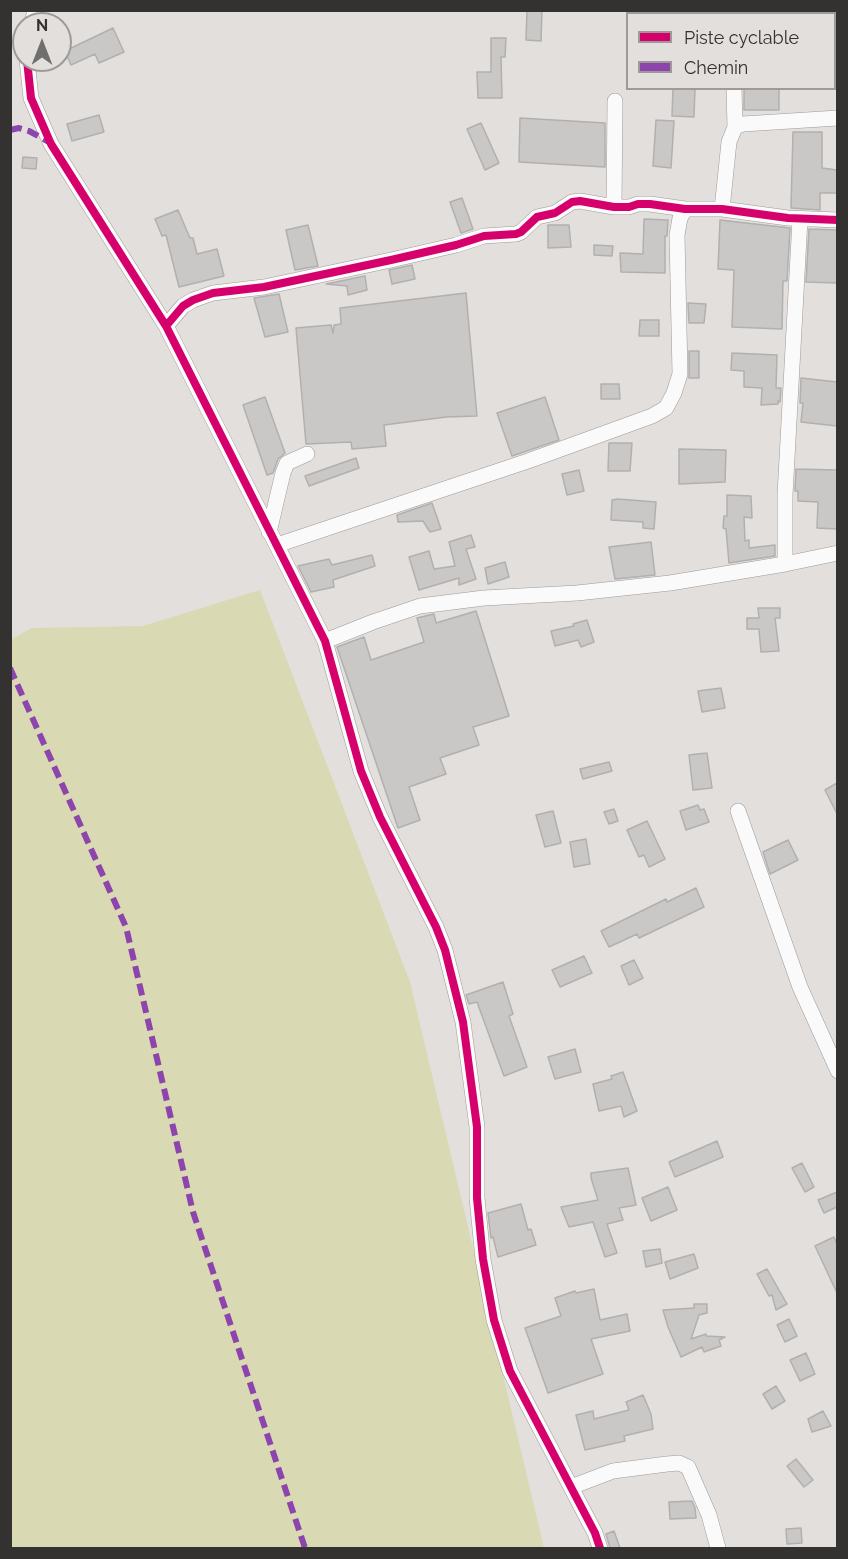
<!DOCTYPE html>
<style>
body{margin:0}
#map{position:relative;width:848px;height:1559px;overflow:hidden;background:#e2dfdd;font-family:Raleway,sans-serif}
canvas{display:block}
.frame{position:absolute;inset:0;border:12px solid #343231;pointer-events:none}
.legend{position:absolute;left:626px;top:12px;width:210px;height:78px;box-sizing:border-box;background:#e3dfdc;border:2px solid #9d9a98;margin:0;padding:8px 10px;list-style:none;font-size:18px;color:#343231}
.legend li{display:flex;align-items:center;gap:12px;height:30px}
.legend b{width:30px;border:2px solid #9d9a98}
.north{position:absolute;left:12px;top:12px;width:60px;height:60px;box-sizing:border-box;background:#e3dfdc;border:2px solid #9d9a98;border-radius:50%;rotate:0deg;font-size:16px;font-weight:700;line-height:24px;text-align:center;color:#343231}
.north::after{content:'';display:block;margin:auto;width:21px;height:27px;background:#716f6d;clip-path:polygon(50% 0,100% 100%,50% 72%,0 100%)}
</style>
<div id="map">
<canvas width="848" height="1559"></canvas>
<div class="frame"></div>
<ul class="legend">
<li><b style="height:8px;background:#d6006c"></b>Piste cyclable</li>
<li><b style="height:8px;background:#8e44ad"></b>Chemin</li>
</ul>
<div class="north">N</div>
</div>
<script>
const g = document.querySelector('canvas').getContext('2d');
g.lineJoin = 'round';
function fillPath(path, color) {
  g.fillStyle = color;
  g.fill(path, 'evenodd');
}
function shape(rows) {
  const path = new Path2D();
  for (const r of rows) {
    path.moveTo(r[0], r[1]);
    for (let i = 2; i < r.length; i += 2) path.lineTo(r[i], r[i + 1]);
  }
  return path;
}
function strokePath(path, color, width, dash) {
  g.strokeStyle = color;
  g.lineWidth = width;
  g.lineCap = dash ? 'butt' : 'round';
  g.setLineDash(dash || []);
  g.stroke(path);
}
fillPath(shape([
 [260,590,410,982,544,1548,11,1548,10,640,32,628,143,626]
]), '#d9dab3');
const building = shape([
 [527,10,542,10,541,41,526,40,527,10],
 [113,28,124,52,99,63,95,54,71,65,65,51,113,28],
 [491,38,506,38,505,57,501,57,502,98,478,98,477,72,491,72,491,38],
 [673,88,695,88,694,117,672,116,673,88],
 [744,88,779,88,779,110,744,110,744,88],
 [99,115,104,132,72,141,67,124,99,115],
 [520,118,605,123,605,167,519,162,520,118],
 [656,120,674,121,671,168,653,166,656,120],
 [481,123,499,163,485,170,467,129,481,123],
 [793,132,822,132,822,168,837,170,837,193,820,193,820,210,791,208,793,132],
 [23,157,37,158,36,169,22,168,23,157],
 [462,198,473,229,461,233,450,202,462,198],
 [178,210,190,238,193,238,197,254,217,249,224,276,179,287,166,235,162,236,155,219,178,210],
 [644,219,668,220,667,236,665,236,665,273,621,272,620,253,643,254,644,219],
 [720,220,790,228,787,281,783,281,782,329,732,327,734,270,718,269,720,220],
 [308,225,318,266,295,270,286,230,308,225],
 [548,225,569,225,571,247,548,248,548,225],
 [809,229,837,230,837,283,806,282,809,229],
 [594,245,613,246,612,256,594,255,594,245],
 [412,265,415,279,392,284,389,270,412,265],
 [365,276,367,290,348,295,347,286,326,284,365,276],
 [466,293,477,416,446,417,384,425,386,446,352,449,351,442,306,444,296,328,331,325,333,333,334,325,341,324,340,308,466,293],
 [279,294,288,332,265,337,254,298,279,294],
 [688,303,706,304,704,323,689,323,688,303],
 [640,320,659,320,659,336,639,336,640,320],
 [689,351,699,351,699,378,689,378,689,351],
 [732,353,777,355,776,388,781,388,780,402,778,401,778,404,761,405,762,388,744,387,744,371,731,370,732,353],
 [801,378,837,382,837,426,801,422,803,403,800,403,801,378],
 [601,384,619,384,620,399,601,399,601,384],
 [265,397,285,453,278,459,273,473,267,475,243,405,265,397],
 [545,397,559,440,512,456,497,413,545,397],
 [609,443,632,443,630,471,608,471,609,443],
 [679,449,726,450,725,482,679,484,679,449],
 [356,458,359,468,309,486,305,476,356,458],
 [796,469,837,470,837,529,817,528,818,502,798,501,798,491,795,491,796,469],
 [579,470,584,491,567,495,562,474,579,470],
 [727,495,751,496,752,518,744,517,745,541,749,540,749,548,775,545,775,556,729,563,726,529,723,528,724,516,727,516,727,495],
 [618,499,656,502,654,529,643,528,643,522,611,520,612,500,618,499],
 [432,503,441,529,430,532,423,521,398,522,397,515,432,503],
 [471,535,475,547,466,549,476,579,459,585,459,578,419,590,409,557,429,551,434,569,455,566,449,542,471,535],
 [651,542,655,575,615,579,609,547,651,542],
 [372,555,375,566,333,580,334,587,311,592,298,566,329,559,332,565,372,555],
 [505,562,509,577,488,584,485,568,505,562],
 [758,608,780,608,780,618,775,618,779,651,761,652,759,629,747,629,747,618,759,618,758,608],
 [476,611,509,716,473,727,479,745,440,758,446,774,409,787,420,820,398,828,337,647,364,637,371,660,424,642,417,618,434,614,436,623,476,611],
 [587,620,594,642,581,647,578,640,555,646,551,631,574,626,573,624,587,620],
 [721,688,725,708,702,712,698,691,721,688],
 [707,753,712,788,693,790,689,755,707,753],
 [609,762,612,771,583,779,580,769,609,762],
 [837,783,837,814,825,790,837,783],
 [698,805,700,810,704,809,709,822,686,830,680,811,698,805],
 [614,809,618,821,609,824,604,812,614,809],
 [553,811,561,843,545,847,536,815,553,811],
 [647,821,665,859,649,867,644,855,639,857,627,830,647,821],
 [586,839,590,864,574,867,570,842,586,839],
 [788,840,798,860,770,874,763,852,788,840],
 [696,888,704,907,639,938,637,934,609,947,601,931,666,899,667,902,696,888],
 [584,956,592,973,560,987,552,970,584,956],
 [634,960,643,978,629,985,621,966,634,960],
 [503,982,513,1014,509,1016,527,1067,504,1076,477,1002,469,1004,466,995,503,982],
 [575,1049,581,1072,555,1079,548,1057,575,1049],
 [623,1072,637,1111,624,1117,621,1106,599,1111,593,1084,612,1079,611,1076,623,1072],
 [717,1141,723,1157,675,1177,669,1162,717,1141],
 [802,1163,814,1187,805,1192,792,1168,802,1163],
 [628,1168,636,1205,619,1208,623,1220,607,1224,617,1253,605,1257,593,1222,569,1227,561,1207,598,1200,591,1178,591,1173,628,1168],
 [668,1187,677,1210,651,1221,642,1198,668,1187],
 [837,1192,837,1207,824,1213,818,1200,837,1192],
 [521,1204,528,1230,531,1229,536,1245,498,1257,493,1237,491,1238,488,1213,521,1204],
 [834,1237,837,1244,837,1293,815,1246,834,1237],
 [660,1249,662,1263,646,1267,643,1251,660,1249],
 [694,1254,698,1268,670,1279,665,1262,694,1254],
 [767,1269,787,1304,776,1310,772,1295,769,1296,757,1274,767,1269],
 [594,1289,600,1320,627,1314,630,1331,591,1339,603,1374,548,1393,525,1328,561,1316,555,1298,575,1291,576,1293,594,1289],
 [694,1304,707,1304,707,1313,699,1315,691,1339,706,1334,706,1336,725,1337,719,1340,721,1346,704,1352,702,1347,681,1357,668,1327,663,1310,694,1308,694,1304],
 [789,1319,797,1336,785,1342,777,1325,789,1319],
 [806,1353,815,1374,800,1381,790,1360,806,1353],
 [776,1386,785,1401,772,1409,763,1394,776,1386],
 [643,1395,651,1414,653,1429,624,1436,625,1441,585,1450,576,1415,593,1411,594,1419,629,1410,626,1402,643,1395],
 [823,1411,831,1426,812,1432,808,1419,823,1411],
 [796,1459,813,1480,804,1487,787,1466,796,1459],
 [692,1501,695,1508,696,1518,670,1519,669,1502,692,1501],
 [801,1528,802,1543,787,1544,786,1529,801,1528],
 [614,1531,620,1548,610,1548,606,1534,614,1531]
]);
fillPath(building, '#cac8c7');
strokePath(building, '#b2b0ae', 1.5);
const minor = shape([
 [734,14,734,10],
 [32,24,35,10],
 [27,60,31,98,51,144,166,326,325,641,361,771,380,817,436,927,445,950,463,1022,477,1127,477,1198,483,1259,494,1320,510,1371,595,1533,600,1548],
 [734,88,735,127],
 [614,207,615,101],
 [722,209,729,142,735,127,743,124,838,118],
 [166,326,183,306,193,300,213,293,264,287,391,260,456,245,484,236,516,234,521,232,537,217,555,213,572,202,580,201,614,207,629,207,638,204,650,204,685,209,722,209,788,218,838,220],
 [269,532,283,473,287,463,307,454],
 [277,545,528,461,652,416,666,408,674,393,680,374,677,235,680,218,685,209],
 [785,564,785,495,800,219],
 [325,641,373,622,420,606,484,598,577,593,670,583,785,564,838,553],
 [738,811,800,987,838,1071],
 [571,1487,613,1471,667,1464,679,1463,688,1467,709,1515,718,1548]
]);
strokePath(minor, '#9c9a99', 16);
strokePath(minor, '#fbfafa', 15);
strokePath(shape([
 [10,130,19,128,29,131,49,142],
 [10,668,126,927,193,1212,305,1548]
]), '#8e44ad', 6, [12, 6]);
strokePath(shape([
 [27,60,31,98,51,144,166,326,325,641,361,771,380,817,436,927,445,950,463,1022,477,1127,477,1198,483,1259,494,1320,510,1371,595,1533,600,1548],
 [166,326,183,306,193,300,213,293,264,287,391,260,456,245,484,236,516,234,521,232,537,217,555,213,572,202,580,201,614,207,629,207,638,204,650,204,685,209,722,209,788,218,838,220]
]), '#d6006c', 8);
</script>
